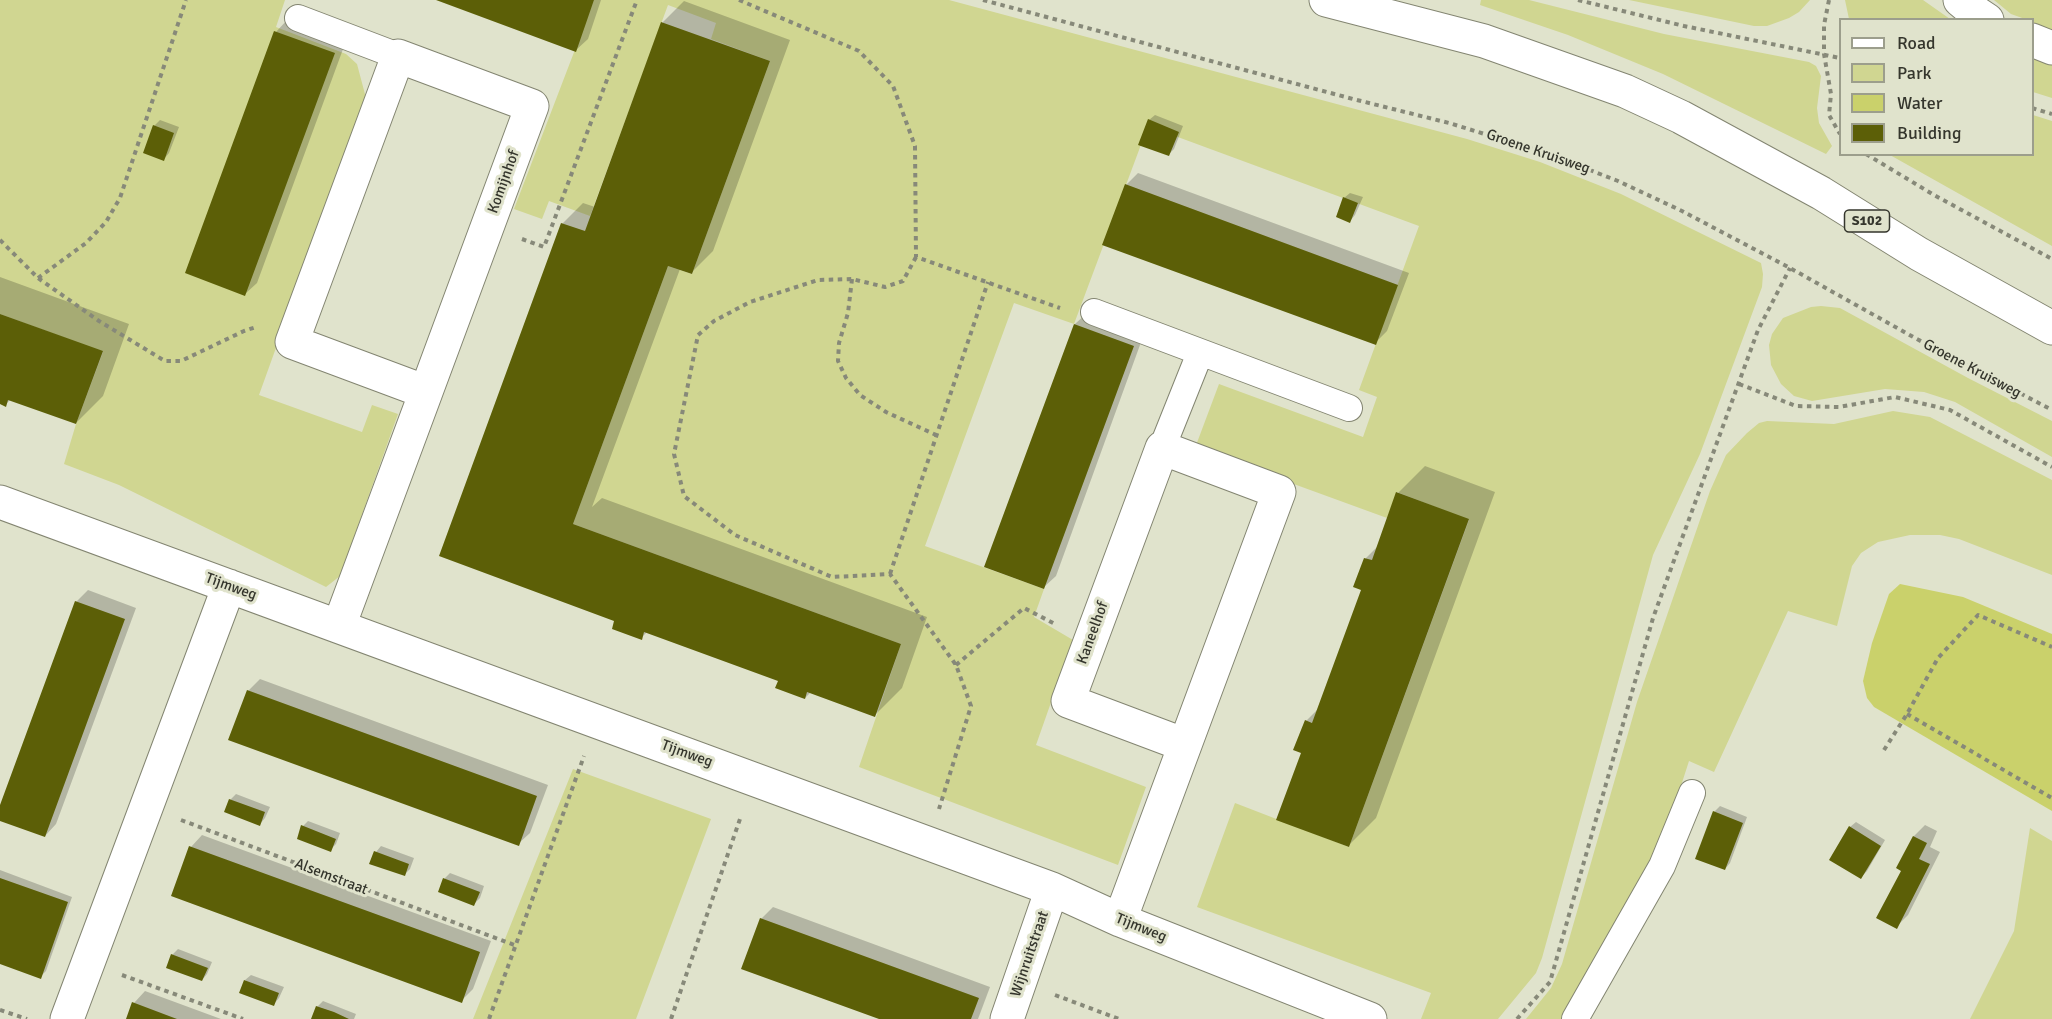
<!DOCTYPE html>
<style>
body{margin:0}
#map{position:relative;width:2052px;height:1019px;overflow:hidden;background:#e0e3cc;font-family:Signika,sans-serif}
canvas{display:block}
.legend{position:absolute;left:1839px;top:18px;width:195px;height:138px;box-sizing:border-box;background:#e0e3cc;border:2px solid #9c9e8c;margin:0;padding:8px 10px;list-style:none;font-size:18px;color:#35362d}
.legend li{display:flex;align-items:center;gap:12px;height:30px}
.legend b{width:30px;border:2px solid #9c9e8c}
</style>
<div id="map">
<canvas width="2052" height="1019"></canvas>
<ul class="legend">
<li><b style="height:8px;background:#fff"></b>Road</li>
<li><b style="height:16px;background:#d0d691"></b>Park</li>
<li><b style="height:16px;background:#cad16b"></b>Water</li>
<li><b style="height:16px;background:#5c5f07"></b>Building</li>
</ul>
</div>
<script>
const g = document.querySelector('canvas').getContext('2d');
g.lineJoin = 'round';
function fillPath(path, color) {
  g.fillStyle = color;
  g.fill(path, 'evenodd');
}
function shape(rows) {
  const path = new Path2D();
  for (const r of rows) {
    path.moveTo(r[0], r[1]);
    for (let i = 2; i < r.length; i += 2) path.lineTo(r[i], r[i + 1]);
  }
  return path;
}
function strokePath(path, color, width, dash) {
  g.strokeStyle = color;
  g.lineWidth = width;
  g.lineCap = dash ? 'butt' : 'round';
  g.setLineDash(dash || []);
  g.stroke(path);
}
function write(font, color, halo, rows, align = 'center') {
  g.font = font + ' Signika,sans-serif';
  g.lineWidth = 6;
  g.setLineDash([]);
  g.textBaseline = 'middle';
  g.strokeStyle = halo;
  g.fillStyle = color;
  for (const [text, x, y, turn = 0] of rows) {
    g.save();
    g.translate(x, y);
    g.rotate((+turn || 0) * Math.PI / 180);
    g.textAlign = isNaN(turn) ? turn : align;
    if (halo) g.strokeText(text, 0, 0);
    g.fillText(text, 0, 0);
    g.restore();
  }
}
fillPath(shape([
 [0,0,285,0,276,27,346,54,357,64,366,98,259,395,362,432,372,405,398,414,340,576,326,587,119,485,64,464,76,424,103,352,0,314],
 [594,0,949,0,1467,139,1540,162,1621,194,1761,263,1763,274,1762,287,1700,454,1653,555,1542,958,1536,973,1498,1019,1421,1019,1431,993,1197,907,1235,803,1349,847,1469,520,1397,492,1387,518,1195,448,1219,384,1363,437,1377,397,1359,390,1419,226,1148,126,1074,324,1014,303,925,546,1044,589,1034,617,1073,640,1036,745,1146,787,1118,865,859,767,901,644,573,524,668,266,692,274,770,61,711,39,716,23,668,5,590,216,549,201,542,219,514,209],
 [1481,0,1529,0,1664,34,1809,62,1816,66,1821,76,1817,108,1819,123,1832,146,1826,154,1663,74,1568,35,1480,5],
 [1629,0,1810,0,1799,12,1789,18,1767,26,1754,26],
 [1845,0,1923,0,1950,19,1849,19],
 [1994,0,2052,0,2052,31,2033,23,2032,20,2025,19,2011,14],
 [2032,53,2052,60,2052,98,2033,92],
 [2033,115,2052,121,2052,246,1890,155,2032,154],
 [1821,306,1840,308,1968,378,2052,421,2052,457,1955,402,1924,392,1885,389,1812,401,1794,396,1781,384,1771,365,1769,345,1772,334,1783,318,1811,307],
 [1893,411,1930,417,2052,480,2052,575,1959,539,1940,535,1910,535,1878,542,1861,553,1852,566,1837,626,1788,611,1714,772,1689,761,1668,826,1605,950,1565,1019,1526,1019,1551,988,1562,964,1637,702,1710,491,1726,455,1747,433,1759,423,1767,421,1834,424],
 [573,769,711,819,636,1019,473,1019],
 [2030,828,2052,841,2052,1019,1970,1019,2014,931]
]), '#d0d691');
fillPath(shape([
 [1900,584,1963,597,2052,634,2052,811,1874,707,1867,698,1863,681,1872,643,1889,594]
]), '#cad16b');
fillPath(shape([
 [439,0,601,0,588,39,576,50],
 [684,1,790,40,713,251,691,273,680,269,592,507,602,498,927,617,902,688,875,715,811,692,805,698,780,680,647,632,641,638,616,621,547,595,562,224,583,203,595,207,663,22],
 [287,20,346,41,257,283,245,294,276,32],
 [1155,115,1183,126,1174,149,1169,154,1149,120],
 [160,120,179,127,169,153,164,159,154,126],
 [1138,173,1409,273,1387,331,1375,343,1126,185],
 [1350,193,1363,197,1355,215,1350,221,1344,198],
 [0,277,129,324,103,396,76,423,11,399,5,405,0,403],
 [1087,313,1144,334,1056,576,1044,587,1075,324],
 [1425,466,1495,492,1376,818,1349,845,1303,752,1306,721,1319,708,1362,589,1366,558,1379,545,1398,493],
 [88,590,136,608,56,824,45,836,0,820,0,809,76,602],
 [260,679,548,785,530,833,518,844,248,691],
 [236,794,270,807,265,818,260,824,226,811,230,800],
 [1720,806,1747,817,1730,863,1725,869,1714,812],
 [308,821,340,833,336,844,330,850,303,826],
 [1856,822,1885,840,1867,871,1861,877,1850,827],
 [1925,825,1937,831,1930,847,1940,852,1908,915,1896,927,1914,836],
 [202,835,491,941,473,989,461,1001,191,847],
 [381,846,414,858,410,869,404,875,376,852],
 [0,870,72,897,46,971,40,977,0,962],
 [450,873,484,886,480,898,474,904,440,891,445,878],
 [773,907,990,987,978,1019,884,1019,761,919],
 [178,949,212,962,207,974,202,980,172,955],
 [251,975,284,987,279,998,274,1004,245,980],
 [145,991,221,1019,128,1019,134,1003],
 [323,1001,356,1014,354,1019,314,1019,317,1007]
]), '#0003');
fillPath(shape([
 [436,0,594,0,576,52],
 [661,22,770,61,692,274,668,266,573,524,901,644,875,717,807,692,805,699,802,698,775,688,778,681,644,632,642,640,612,629,614,621,439,556,561,223,585,231],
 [274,31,335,53,245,296,185,273],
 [1148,119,1179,132,1169,156,1138,145],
 [153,125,174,133,164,161,143,153],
 [1125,184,1398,285,1376,345,1102,245],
 [1343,197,1358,203,1350,223,1336,217],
 [0,314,103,351,76,424,8,400,6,407,0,404],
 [1074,324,1134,346,1044,589,984,567],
 [1396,492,1469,519,1349,847,1276,820,1301,753,1293,750,1305,720,1312,723,1361,590,1353,587,1364,558,1372,560],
 [75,601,125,619,45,837,0,821,0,805],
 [247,690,537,796,519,846,228,740],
 [229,799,265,812,260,826,224,812],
 [1713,811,1743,823,1725,870,1695,859],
 [301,825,336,839,331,852,297,839],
 [1849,826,1881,846,1861,879,1829,860],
 [1913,836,1927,843,1919,859,1930,864,1897,929,1876,918,1901,871,1896,868],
 [189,846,480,952,462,1003,171,896],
 [374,851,409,864,405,876,369,864],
 [0,878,68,902,41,979,0,964],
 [443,878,480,892,474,906,438,892],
 [760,918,979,998,971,1019,879,1019,741,969],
 [171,954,208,968,202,981,166,968],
 [244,980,279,993,274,1006,239,993],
 [132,1002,169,1016,177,1019,126,1019],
 [316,1006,334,1012,349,1019,311,1019]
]), '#5c5f07');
const service = shape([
 [298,18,398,56],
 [1094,312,1349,408],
 [1162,448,1200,353],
 [1575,1019,1662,866,1692,793]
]);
const minor = shape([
 [1960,0,1972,10,1987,20],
 [2032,40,2052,48],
 [0,502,1052,889,1120,920,1370,1019],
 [339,626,426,392,532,106,398,56,292,342,426,392],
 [1120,920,1185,745,1279,492,1162,448,1068,701,1185,745],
 [67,1019,229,586],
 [1007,1019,1052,889]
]);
const primary = shape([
 [1326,0,1484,41,1625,91,1681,117,1821,193,1919,254,2052,328]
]);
strokePath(service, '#838571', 28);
strokePath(minor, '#838571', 35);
strokePath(primary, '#838571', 35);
strokePath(shape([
 [739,0,859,51,893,86,915,146,916,257,1060,308],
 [983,0,1353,99,1449,123,1546,153,1618,181,1682,211,1790,268,1915,338,2052,410],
 [1578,0,1684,26,1840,58],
 [1829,0,1824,25,1824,54,1831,94,1829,115,1840,134],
 [2032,108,2052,114],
 [1866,154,1934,195,2052,259],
 [522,239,544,247,637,0],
 [0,240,38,278,99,321,165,361,181,361,244,331,256,327],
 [916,257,903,281,885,287,852,279,818,280,750,302,714,321,698,335,674,454,684,496,735,535,832,577,890,574,956,665,971,706,939,809],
 [38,278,86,243,106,222,120,198,186,0],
 [852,279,848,313,839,343,838,361,846,378,860,395,886,412,936,435],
 [1739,384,1796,406,1839,407,1895,397,1950,410,2052,467],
 [890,574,988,282],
 [956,665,1024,608,1057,625],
 [1907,714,2052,798],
 [1884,750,1907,714,1938,658,1978,615,2052,647],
 [181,820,517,946],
 [122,975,243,1019],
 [1055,995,1119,1019],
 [0,1010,27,1019],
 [489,1019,584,756],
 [671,1019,741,816],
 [1517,1019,1550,982,1653,618,1758,330,1790,268]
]), '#878979', 4, [4.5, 4.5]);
strokePath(service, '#fff', 26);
strokePath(minor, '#fff', 33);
strokePath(primary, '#fff', 33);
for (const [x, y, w] of [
 [1867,221,45]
]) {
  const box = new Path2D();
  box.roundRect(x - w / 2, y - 11, w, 22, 4.5);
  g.fillStyle = '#e0e3cc';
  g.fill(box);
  strokePath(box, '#35362d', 1.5);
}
write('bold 14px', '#35362d', null, [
 ["S102",1867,221]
]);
write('15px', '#35362d', '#e0e3cc', [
 ["Groene Kruisweg",1538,152,19],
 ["Komijnhof",504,182,-70],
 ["Groene Kruisweg",1972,369,28],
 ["Tijmweg",231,587,20],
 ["Kaneelhof",1093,633,-70],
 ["Tijmweg",687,754,20],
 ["Alsemstraat",331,877,21],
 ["Tijmweg",1141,928,22],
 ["Wijnruitstraat",1030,954,-71]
]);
</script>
